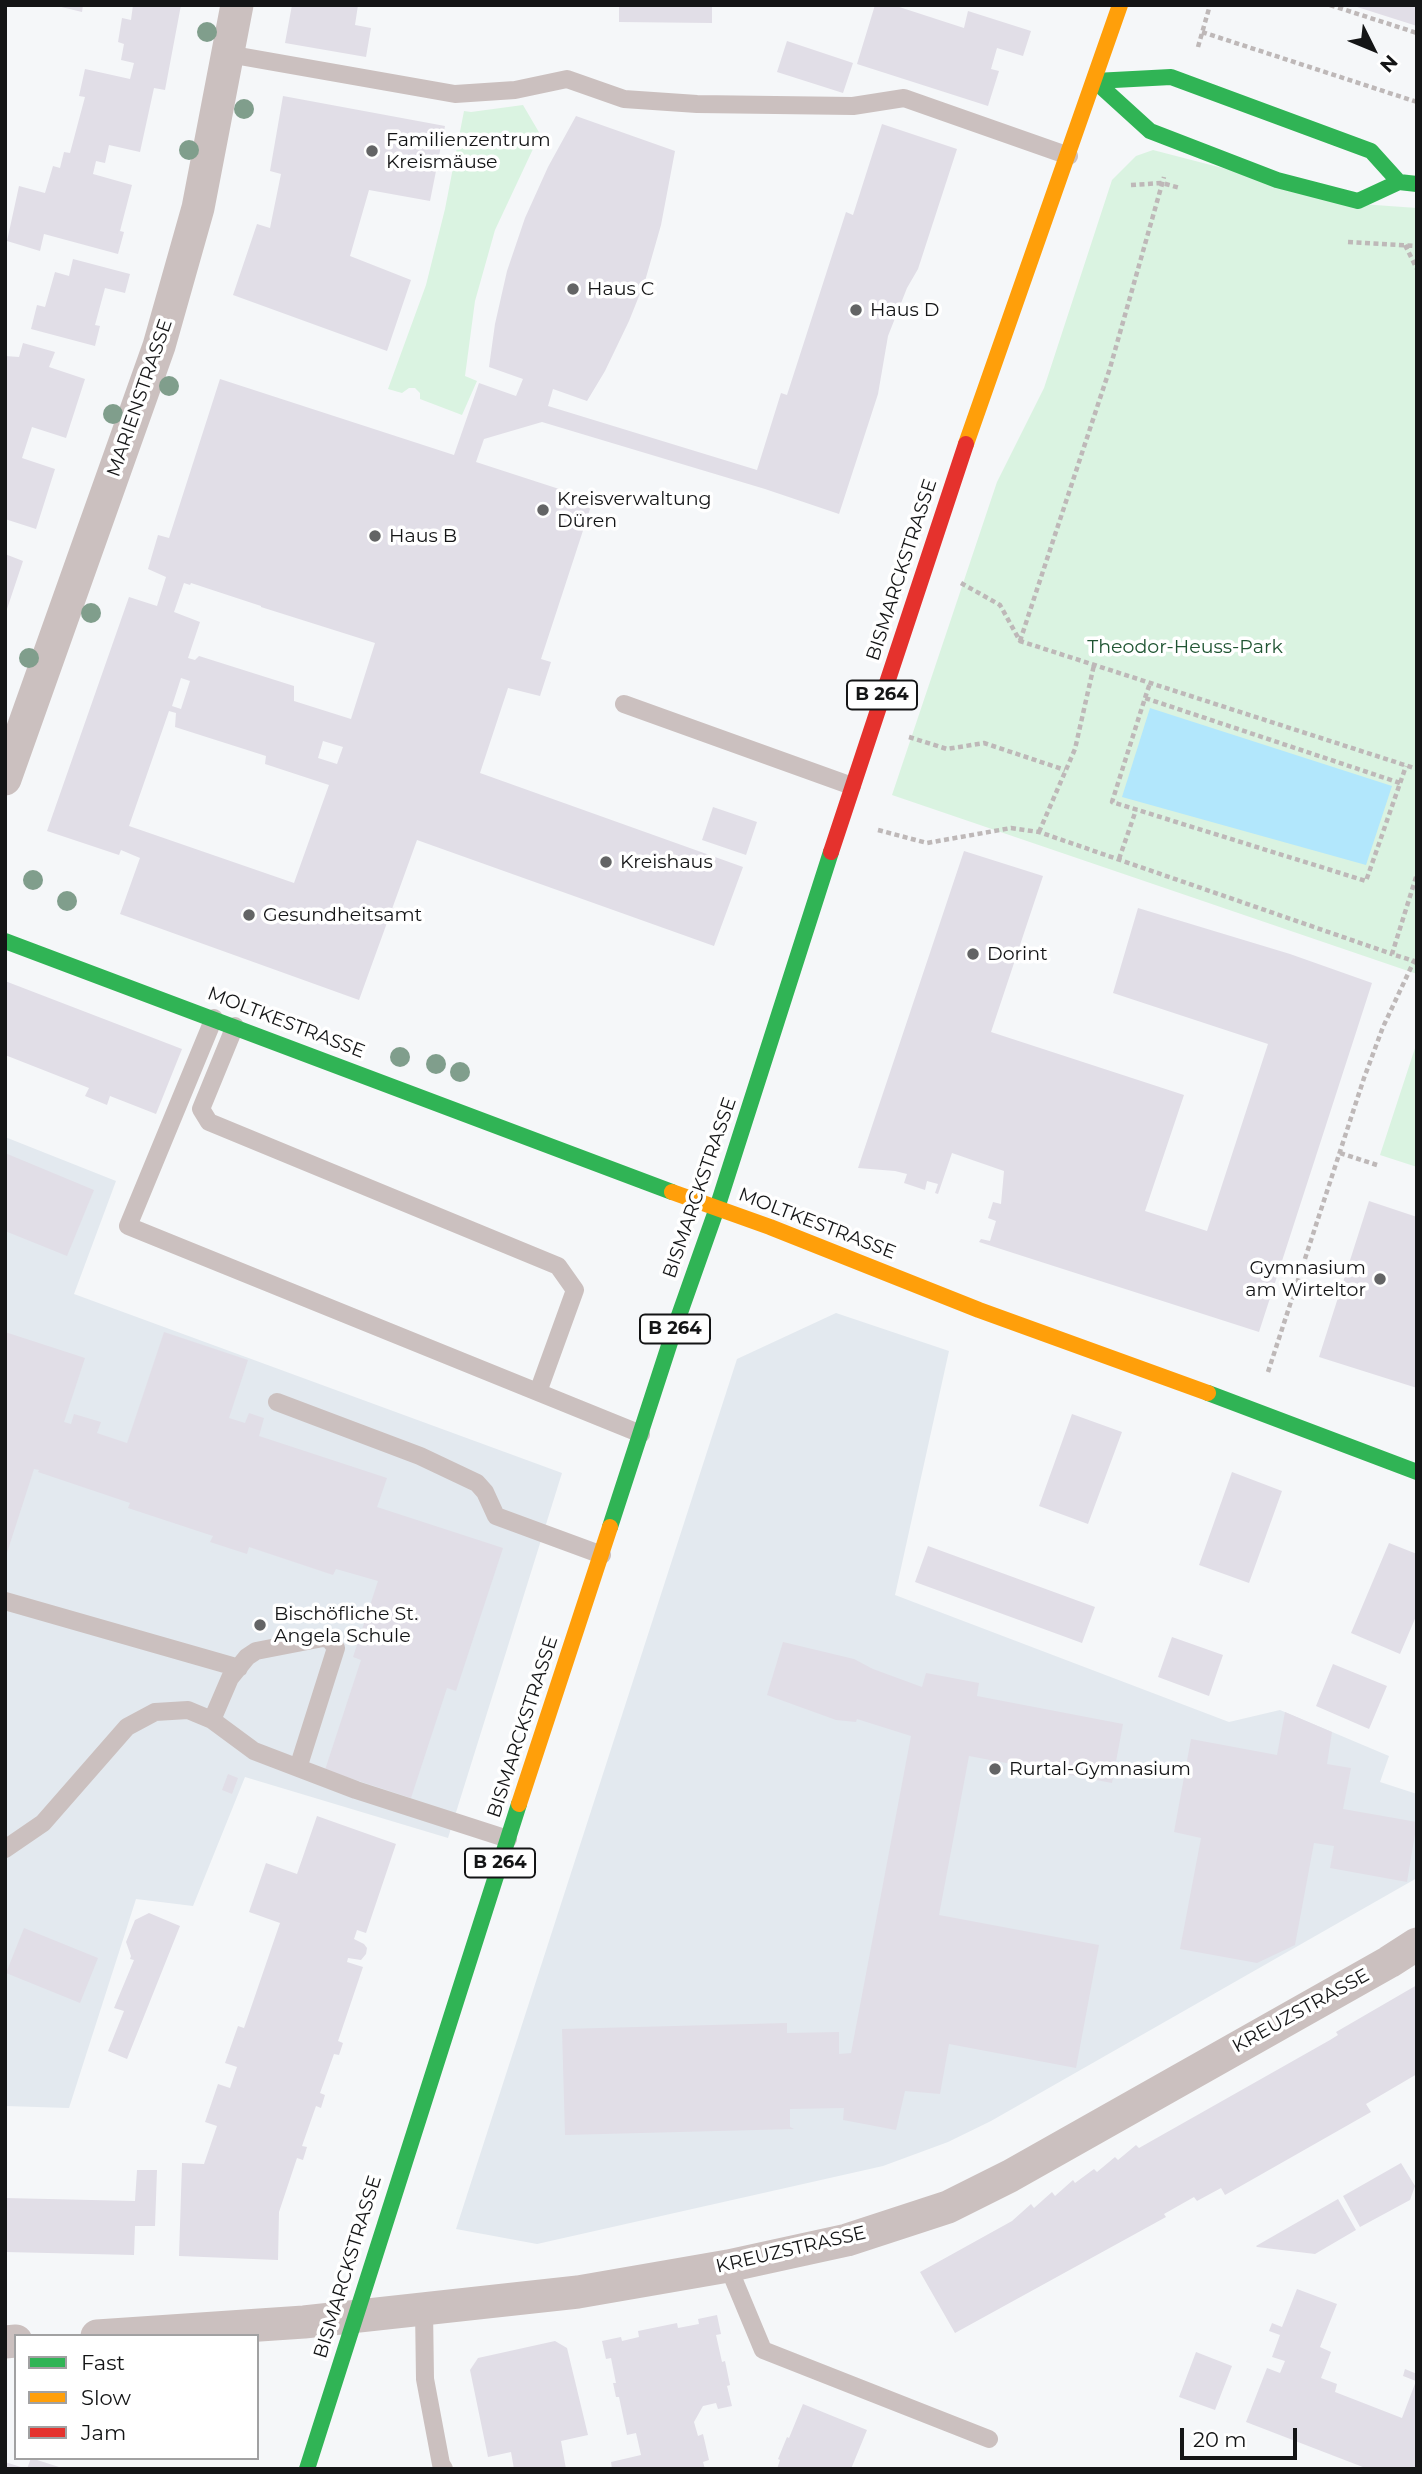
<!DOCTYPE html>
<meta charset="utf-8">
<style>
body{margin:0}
#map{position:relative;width:1422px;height:2474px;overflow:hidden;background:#f5f7f9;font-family:Montserrat,sans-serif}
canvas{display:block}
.frame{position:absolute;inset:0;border:7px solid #141516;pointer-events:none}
.legend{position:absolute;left:14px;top:2334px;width:245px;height:126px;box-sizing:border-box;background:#fff;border:2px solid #a1a1a2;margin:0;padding:9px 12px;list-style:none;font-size:21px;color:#141516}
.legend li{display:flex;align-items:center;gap:14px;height:35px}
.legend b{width:35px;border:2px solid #a1a1a2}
.north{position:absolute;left:1338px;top:14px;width:70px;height:70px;-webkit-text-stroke:5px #fff;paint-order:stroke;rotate:133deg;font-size:19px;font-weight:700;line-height:28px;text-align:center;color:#141516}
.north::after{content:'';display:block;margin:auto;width:24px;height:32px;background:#141516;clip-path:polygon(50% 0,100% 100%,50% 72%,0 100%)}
.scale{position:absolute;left:1180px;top:2428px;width:117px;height:32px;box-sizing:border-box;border:4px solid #141516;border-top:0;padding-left:9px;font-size:21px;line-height:24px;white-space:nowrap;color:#141516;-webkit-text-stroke:5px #fff;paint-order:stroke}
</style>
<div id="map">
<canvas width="1422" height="2474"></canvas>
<div class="frame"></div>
<ul class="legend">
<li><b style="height:9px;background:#30b455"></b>Fast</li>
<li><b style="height:9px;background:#ff9f0a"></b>Slow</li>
<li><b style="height:9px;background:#e5322d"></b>Jam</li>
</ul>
<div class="north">N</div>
<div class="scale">20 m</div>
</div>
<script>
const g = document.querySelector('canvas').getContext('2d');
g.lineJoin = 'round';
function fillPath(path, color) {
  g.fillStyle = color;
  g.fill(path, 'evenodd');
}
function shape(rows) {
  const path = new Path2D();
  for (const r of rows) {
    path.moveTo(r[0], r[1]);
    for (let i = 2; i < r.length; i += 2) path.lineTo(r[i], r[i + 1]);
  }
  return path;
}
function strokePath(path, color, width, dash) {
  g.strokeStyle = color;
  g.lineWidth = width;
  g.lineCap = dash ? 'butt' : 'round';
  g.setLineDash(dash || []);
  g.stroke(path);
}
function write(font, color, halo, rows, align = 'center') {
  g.font = font + ' Montserrat,sans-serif';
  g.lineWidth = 7;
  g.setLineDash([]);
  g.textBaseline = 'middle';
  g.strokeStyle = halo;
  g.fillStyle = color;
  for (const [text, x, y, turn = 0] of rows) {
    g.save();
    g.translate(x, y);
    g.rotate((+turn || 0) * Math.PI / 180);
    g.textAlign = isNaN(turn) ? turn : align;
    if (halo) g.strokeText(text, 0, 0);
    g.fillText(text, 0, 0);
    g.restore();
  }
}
fillPath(shape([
 [5,1137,116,1181,74,1294,562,1473,448,1838,245,1777,193,1906,136,1899,69,2108,5,2106],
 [836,1313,949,1351,895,1595,1229,1722,1280,1710,1389,1756,1380,1782,1417,1794,1417,1878,991,2121,948,2142,883,2166,537,2244,456,2229,737,1359]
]), '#e3e9ef');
fillPath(shape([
 [523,105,540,134,495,230,475,301,465,376,477,381,462,415,420,399,420,393,415,388,409,388,402,393,388,389,426,285,445,209,464,111,471,112],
 [1153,150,1361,204,1417,208,1417,974,892,795,997,482,1044,388,1112,180,1136,156],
 [1417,1042,1417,1167,1380,1155]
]), '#daf3e1');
fillPath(shape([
 [1150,708,1392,786,1366,865,1122,797]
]), '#b2e7fc');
fillPath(shape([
 [53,5,83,5,82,12],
 [133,5,181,5,165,90,154,88,140,152,109,145,105,163,96,161,93,174,132,185,120,231,124,232,118,254,44,234,40,251,7,241,19,186,45,193,53,166,60,168,64,152,70,153,85,97,79,96,85,69,130,79,134,63,121,60,124,44,118,42,122,18,131,20],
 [292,5,358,5,355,25,371,28,366,57,285,43],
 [619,5,712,5,712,23,619,22],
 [875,5,893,5,964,28,968,11,1031,31,1023,56,997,48,991,69,999,71,988,106,857,64],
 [1354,5,1417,5,1417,26,1354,6],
 [787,41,853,63,843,93,777,72],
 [283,96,445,126,430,201,369,190,350,256,411,280,387,351,233,295,257,224,270,228,281,174,270,171],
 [576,116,675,151,661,225,645,281,629,321,605,371,587,401,553,389,548,406,757,470,781,393,787,395,846,212,853,215,882,124,957,149,918,269,907,288,888,336,878,394,839,514,765,489,542,422,484,439,476,462,593,500,541,659,551,662,540,696,508,688,480,773,743,867,714,946,417,840,359,1000,120,914,140,858,121,850,119,855,47,831,129,597,157,606,166,577,148,569,158,535,169,538,220,379,454,455,479,383,516,396,523,379,489,367,495,324,507,271,525,218,548,167],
 [184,583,190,585,191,583,261,606,261,607,375,643,351,719,294,701,294,686,199,656,195,660,188,658,200,622,174,612],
 [181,678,190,681,181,709,172,706],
 [169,711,176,713,175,727,266,756,265,764,329,785,294,883,129,826],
 [323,741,343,747,337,764,318,758],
 [73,259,130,274,125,293,105,288,95,325,100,326,95,346,31,329,37,305,45,307,55,272,69,276],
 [23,343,55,352,49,367,85,379,66,438,32,427,22,458,55,469,36,529,5,519,5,356,19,357],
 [5,554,23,561,6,612,5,612],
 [713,807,757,822,746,855,702,840],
 [964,851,1043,876,991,1032,1184,1095,1145,1211,1207,1231,1268,1044,1113,993,1138,908,1290,954,1372,983,1259,1332,979,1242,981,1239,990,1241,996,1221,988,1218,993,1202,1001,1204,1004,1171,952,1153,938,1194,935,1193,938,1184,927,1181,925,1190,904,1183,907,1174,895,1171,858,1168],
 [5,981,182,1049,156,1114,110,1096,107,1105,85,1096,89,1088,5,1055],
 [5,1153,94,1190,67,1256,5,1231],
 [1369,1201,1417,1217,1417,1388,1319,1357],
 [5,1332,85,1358,64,1422,71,1424,74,1414,101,1422,97,1433,127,1443,164,1332,248,1360,229,1418,245,1423,249,1413,264,1418,259,1436,387,1478,377,1507,503,1548,456,1691,447,1688,411,1798,325,1770,361,1660,353,1657,378,1581,336,1569,333,1575,249,1547,247,1554,210,1542,213,1536,128,1508,130,1503,38,1472,39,1470,34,1469,5,1559],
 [1072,1414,1122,1432,1088,1524,1039,1506],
 [1232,1472,1282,1491,1249,1583,1199,1565],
 [1389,1543,1417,1554,1417,1614,1400,1654,1351,1633],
 [928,1546,1095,1607,1082,1643,915,1582],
 [1172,1637,1223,1655,1209,1696,1158,1677],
 [783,1642,854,1659,873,1669,922,1687,926,1673,979,1683,977,1696,1123,1724,1112,1783,969,1756,939,1915,1099,1945,1076,2068,949,2044,940,2094,905,2091,896,2130,843,2120,844,2108,790,2109,790,2127,794,2129,565,2135,562,2029,787,2023,787,2033,839,2032,839,2054,851,2053,911,1736,857,1719,856,1722,836,1720,767,1695],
 [1333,1664,1387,1686,1369,1729,1316,1706],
 [1285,1712,1332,1732,1327,1764,1351,1768,1343,1809,1417,1822,1407,1882,1330,1868,1334,1846,1314,1843,1295,1945,1257,1963,1180,1949,1201,1838,1174,1832,1191,1739,1277,1755],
 [228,1774,238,1778,232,1794,222,1790],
 [317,1816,396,1844,366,1933,357,1930,354,1939,364,1944,367,1948,366,1954,361,1960,348,1958,347,1962,363,1967,338,2041,343,2043,339,2055,334,2054,320,2093,325,2095,321,2108,316,2106,302,2146,307,2147,303,2160,297,2158,279,2212,278,2260,179,2256,182,2163,204,2164,217,2126,205,2122,218,2084,230,2088,237,2067,225,2063,238,2026,244,2028,280,1923,249,1912,266,1863,297,1874],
 [149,1913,180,1926,127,2059,108,2051,124,2011,114,2008,134,1960,130,1959,131,1956,126,1942,135,1920],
 [24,1928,98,1958,80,2003,6,1973],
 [1417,1985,1417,2074,1366,2104,1371,2112,1225,2195,1221,2188,1197,2201,1194,2197,1164,2214,1166,2217,955,2333,920,2272,1012,2221,1031,2204,1034,2208,1052,2192,1055,2196,1073,2180,1075,2183,1094,2169,1097,2172,1115,2157,1118,2160,1136,2145,1139,2148,1330,2040,1338,2035,1336,2032],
 [1401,2163,1415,2186,1410,2200,1360,2227,1343,2196],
 [137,2170,157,2170,155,2226,135,2226,134,2255,5,2252,5,2198,135,2201],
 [1338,2199,1356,2230,1315,2254,1257,2247,1256,2246],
 [1297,2289,1337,2304,1320,2347,1331,2352,1321,2378,1337,2384,1335,2392,1402,2418,1416,2381,1403,2376,1405,2369,1417,2374,1417,2469,1368,2469,1246,2422,1267,2368,1280,2373,1285,2361,1272,2357,1280,2335,1269,2331,1272,2323,1282,2327],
 [717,2315,721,2334,716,2335,722,2362,725,2361,730,2385,727,2386,732,2406,718,2409,716,2403,703,2406,694,2422,698,2436,703,2434,709,2460,703,2462,705,2469,612,2469,611,2462,641,2455,636,2433,627,2435,619,2397,616,2397,613,2383,616,2383,611,2358,606,2359,602,2341,621,2337,622,2341,639,2337,638,2331,677,2323,678,2328,699,2324,698,2319],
 [555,2341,567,2348,588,2435,561,2441,566,2469,514,2469,511,2452,488,2457,470,2370,478,2358],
 [1196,2352,1232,2366,1215,2410,1179,2397],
 [803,2404,867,2430,851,2469,777,2469,780,2460,778,2459,787,2437,789,2438],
 [31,2458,62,2468,61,2469,27,2469],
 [5,2462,24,2468,24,2469,5,2469]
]), '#e1dee7');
strokePath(shape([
 [1330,5,1417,33],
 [1202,32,1417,102],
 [1198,47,1210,5],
 [1131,185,1162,183,1180,188],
 [1348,242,1417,246],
 [1405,245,1417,269],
 [961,583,1000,605,1020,641,1417,769],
 [1020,641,1110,368,1164,177],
 [1145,698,1150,683],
 [909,737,947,749,984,743,1065,770],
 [1400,783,1145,698,1112,802,1366,881,1406,766],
 [878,830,927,843,1011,828,1039,832,1392,954],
 [1039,832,1075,749,1094,665],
 [1119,859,1136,810],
 [1340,1153,1377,1165],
 [1268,1372,1364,1078,1383,1027,1414,961,1392,954,1417,874]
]), '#beb8b8', 4.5, [5, 3.5]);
strokePath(shape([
 [228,54,455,94,515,90,567,79,624,99,697,104,853,106,904,98,1069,156],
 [624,704,852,786],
 [214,1018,128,1226,641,1434],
 [235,1026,201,1109,209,1122,558,1266,575,1290,538,1392],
 [277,1402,420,1456,477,1483,485,1492,496,1516,602,1555],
 [5,1601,239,1668],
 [212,1720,230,1678,247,1657,256,1651,323,1638,329,1639,336,1648,298,1768],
 [5,1849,43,1823,127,1727,155,1712,188,1710,212,1720,254,1751,356,1790,508,1839],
 [728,2266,763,2350,989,2439],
 [424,2309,425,2379,441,2464,444,2469]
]), '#cbc0bf', 18);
strokePath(shape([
 [5,779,159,346,198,208,237,5],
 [97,2336,304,2322,578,2292,728,2266,847,2240,948,2207,1010,2176,1389,1962,1417,1944],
 [5,2342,16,2341]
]), '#cbc0bf', 33);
strokePath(shape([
 [1095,81,1150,131,1277,180,1358,201,1399,182,1417,184],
 [1095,81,1171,77,1371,151,1399,182],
 [5,941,672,1192],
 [1208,1393,1417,1472],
 [610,1527,676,1324,717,1208,831,852],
 [307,2469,519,1804]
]), '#30b455', 16);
strokePath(shape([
 [966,444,1120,5],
 [672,1192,770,1227,979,1310,1208,1393],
 [519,1804,610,1527]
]), '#ff9f0a', 16);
strokePath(shape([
 [831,852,966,444]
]), '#e5322d', 16);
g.fillStyle = '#809e8c';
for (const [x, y] of [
 [207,32],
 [244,109],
 [189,150],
 [169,386],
 [113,414],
 [91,613],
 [29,658],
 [33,880],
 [67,901],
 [400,1057],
 [436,1064],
 [460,1072]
]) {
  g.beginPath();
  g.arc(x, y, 10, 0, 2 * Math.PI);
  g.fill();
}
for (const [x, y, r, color] of [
 [372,151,7,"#636465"],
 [573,289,7,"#636465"],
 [856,310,7,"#636465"],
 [543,510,7,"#636465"],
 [375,536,7,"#636465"],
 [606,862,7,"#636465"],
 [249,915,7,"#636465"],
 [973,954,7,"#636465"],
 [1380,1279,7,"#636465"],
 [260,1625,7,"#636465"],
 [995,1769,7,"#636465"]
]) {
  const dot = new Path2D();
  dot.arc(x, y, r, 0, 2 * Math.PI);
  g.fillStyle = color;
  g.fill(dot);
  strokePath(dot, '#fff', 2.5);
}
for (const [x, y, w] of [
 [882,695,70],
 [675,1329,70],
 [500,1863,70]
]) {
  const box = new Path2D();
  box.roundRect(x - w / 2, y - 14.5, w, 29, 5);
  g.fillStyle = '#fff';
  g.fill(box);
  strokePath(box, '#141516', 2);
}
write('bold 18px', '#141516', null, [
 ["B 264",882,695],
 ["B 264",675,1329],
 ["B 264",500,1863]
]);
write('19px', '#141516', '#fff', [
 ["Familienzentrum",386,140],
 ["Kreismäuse",386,162],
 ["Haus C",587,289],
 ["Haus D",870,310],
 ["Kreisverwaltung",557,499],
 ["Düren",557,521],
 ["Haus B",389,536],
 ["Kreishaus",620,862],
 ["Gesundheitsamt",263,915],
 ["Dorint",987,954],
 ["Gymnasium",1366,1268,"right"],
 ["am Wirteltor",1366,1290,"right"],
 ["Bischöfliche St.",274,1614],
 ["Angela Schule",274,1636],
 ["Rurtal-Gymnasium",1009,1769]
], 'left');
write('19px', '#141516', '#fff', [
 ["MARIENSTRASSE",140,398,-71],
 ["BISMARCKSTRASSE",902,570,-72],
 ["MOLTKESTRASSE",286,1023,21],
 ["BISMARCKSTRASSE",700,1188,-71],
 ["MOLTKESTRASSE",817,1224,21],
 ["BISMARCKSTRASSE",523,1727,-72],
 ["KREUZSTRASSE",1301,2011,-29],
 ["KREUZSTRASSE",791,2250,-13],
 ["BISMARCKSTRASSE",348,2267,-73]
]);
write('19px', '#205533', '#fff', [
 ["Theodor-Heuss-Park",1185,647]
]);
</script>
